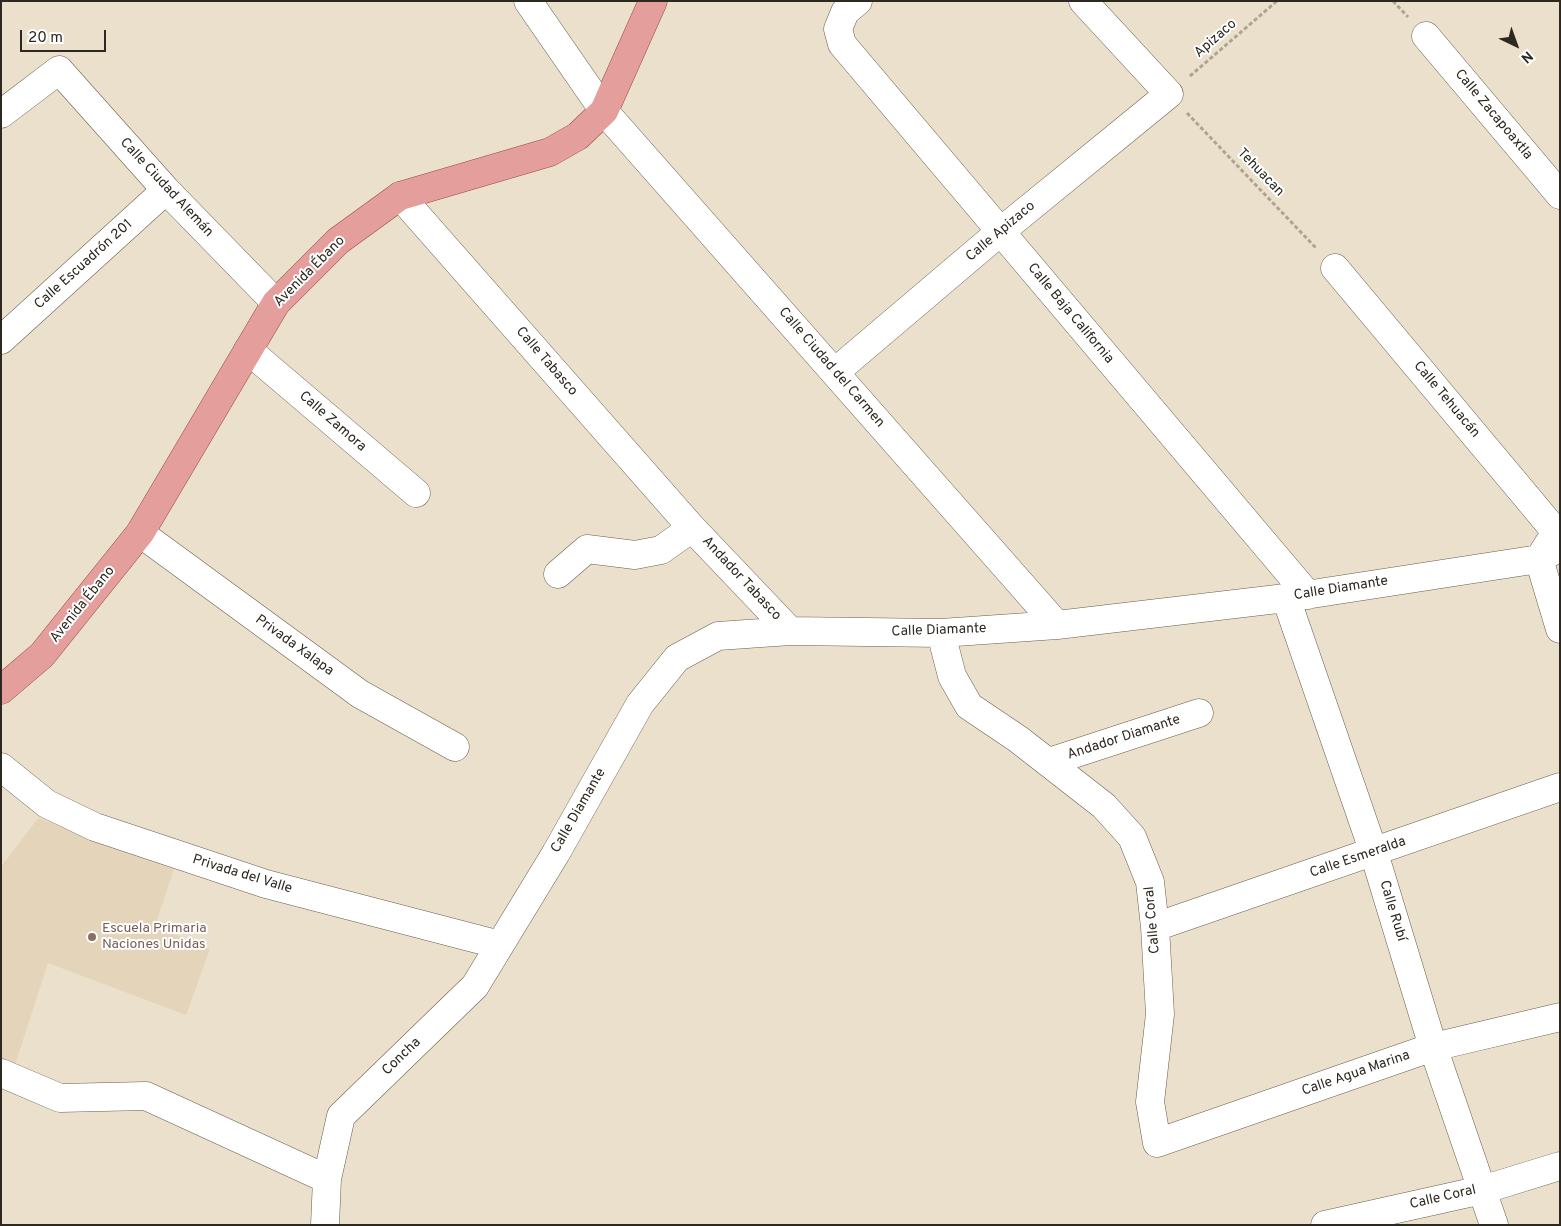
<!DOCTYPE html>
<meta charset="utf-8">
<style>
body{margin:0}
#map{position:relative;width:1561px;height:1226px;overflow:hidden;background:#ebe0cb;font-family:Overpass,sans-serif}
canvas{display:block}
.frame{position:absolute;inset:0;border:2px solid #2d2921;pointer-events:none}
.north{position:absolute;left:1491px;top:20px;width:50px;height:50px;-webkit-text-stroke:4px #fff;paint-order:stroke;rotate:138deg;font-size:14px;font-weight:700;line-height:20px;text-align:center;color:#2d2921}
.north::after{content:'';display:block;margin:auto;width:18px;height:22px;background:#2d2921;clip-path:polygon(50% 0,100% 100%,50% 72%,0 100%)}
.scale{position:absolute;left:20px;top:30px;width:86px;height:22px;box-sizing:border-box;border:2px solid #2d2921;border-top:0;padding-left:6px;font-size:15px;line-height:18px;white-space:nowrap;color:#2d2921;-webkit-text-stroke:4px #fff;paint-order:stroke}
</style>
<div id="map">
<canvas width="1561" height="1226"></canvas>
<div class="frame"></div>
<div class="north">N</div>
<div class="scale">20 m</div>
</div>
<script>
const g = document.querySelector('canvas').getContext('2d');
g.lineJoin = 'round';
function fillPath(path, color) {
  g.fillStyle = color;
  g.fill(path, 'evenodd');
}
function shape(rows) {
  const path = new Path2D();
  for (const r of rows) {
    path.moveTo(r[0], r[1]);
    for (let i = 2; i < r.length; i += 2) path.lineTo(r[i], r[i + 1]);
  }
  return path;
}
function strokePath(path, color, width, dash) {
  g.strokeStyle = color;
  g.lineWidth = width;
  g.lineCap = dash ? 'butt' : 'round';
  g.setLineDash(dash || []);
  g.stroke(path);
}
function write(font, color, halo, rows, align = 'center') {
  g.font = font + ' Overpass,sans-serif';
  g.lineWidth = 4;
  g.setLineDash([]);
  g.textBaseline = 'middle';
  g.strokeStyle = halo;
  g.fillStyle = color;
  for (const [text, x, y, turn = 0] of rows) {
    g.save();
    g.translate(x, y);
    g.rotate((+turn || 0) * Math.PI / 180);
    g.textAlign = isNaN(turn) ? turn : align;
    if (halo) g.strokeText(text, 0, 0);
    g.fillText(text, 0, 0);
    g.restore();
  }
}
fillPath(shape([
 [38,818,174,869,155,926,210,949,186,1015,48,963,14,1068,1,1062,1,867]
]), '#e4d5ba');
const minor = shape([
 [528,1,604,111,1057,625],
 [858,1,845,12,838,29,842,44,1308,595],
 [1426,36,1560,195],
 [1,114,59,70,166,190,276,303],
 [400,196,692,528,790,631],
 [1335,268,1556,532],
 [1,340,166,190],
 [248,350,416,493],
 [835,372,1000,232,1169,94,1083,1],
 [140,533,360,694,455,747],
 [1549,543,1539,559,1560,629],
 [558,574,587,549,635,555,661,550,692,528],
 [1286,598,1374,853,1433,1047,1494,1225],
 [941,633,952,676,969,706,1018,739,1104,806,1132,837,1150,882,1155,927,1160,1014,1150,1102,1157,1143,1433,1047,1560,1017],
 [1049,762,1199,713],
 [1,767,47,804,95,827,266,884,500,945],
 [1155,927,1560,787],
 [1,1073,60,1098,146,1096,327,1179],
 [325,1225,327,1179,341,1116,475,986,556,853,640,704,677,658,718,636,790,631,941,633,1057,625,1286,598,1539,559,1560,547],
 [1325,1225,1482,1190,1560,1166]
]);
const major = shape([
 [1,690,42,655,140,533,276,303,338,241,400,196,550,152,578,136,604,111,653,1]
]);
strokePath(minor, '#695e4d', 29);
strokePath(major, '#984b45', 29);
strokePath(shape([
 [1393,1,1408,17],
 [1190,76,1277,1],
 [1187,113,1316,248]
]), '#ada493', 3, [4, 2.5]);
strokePath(minor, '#fff', 28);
strokePath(major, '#e49e9b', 28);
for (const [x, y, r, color] of [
 [92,937,5,"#8d6e63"]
]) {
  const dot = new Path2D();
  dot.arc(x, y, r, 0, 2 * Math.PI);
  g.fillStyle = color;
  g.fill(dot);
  strokePath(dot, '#fff', 2);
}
write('14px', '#2d2921', '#fff', [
 ["Apizaco",1216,39,-41],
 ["Calle Zacapoaxtla",1493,115,50],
 ["Tehuacan",1260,173,46],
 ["Calle Ciudad Alemán",166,188,47],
 ["Calle Apizaco",1001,232,-40],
 ["Calle Escuadrón 201",84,265,-42],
 ["Avenida Ébano",310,272,-45],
 ["Calle Baja California",1070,314,50],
 ["Calle Tabasco",546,362,49],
 ["Calle Ciudad del Carmen",831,368,49],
 ["Calle Tehuacán",1446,400,50],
 ["Calle Zamora",332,422,41],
 ["Andador Tabasco",741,579,47],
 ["Calle Diamante",1341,589,-9],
 ["Avenida Ébano",83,605,-51],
 ["Calle Diamante",939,631,-2],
 ["Privada Xalapa",294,646,36],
 ["Andador Diamante",1124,738,-18],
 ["Calle Diamante",579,811,-60],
 ["Calle Esmeralda",1358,858,-19],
 ["Privada del Valle",242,875,17],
 ["Calle Rubí",1392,911,73],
 ["Calle Coral",1153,920,-95],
 ["Concha",402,1057,-44],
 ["Calle Agua Marina",1356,1074,-19],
 ["Calle Coral",1443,1198,-13]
]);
write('14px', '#785e54', '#fff', [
 ["Escuela Primaria",102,929],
 ["Naciones Unidas",102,945]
], 'left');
</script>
